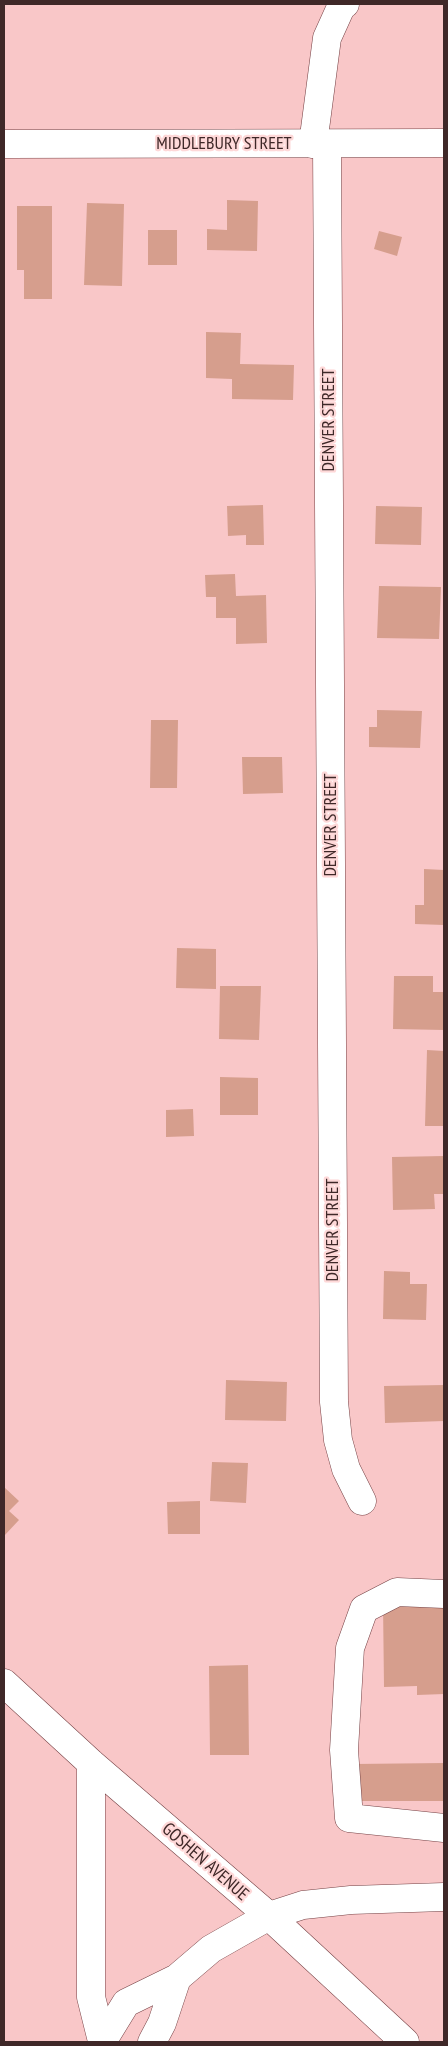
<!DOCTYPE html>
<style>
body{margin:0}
#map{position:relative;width:448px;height:2046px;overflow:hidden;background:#f9c7c8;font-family:"PT Sans Narrow",sans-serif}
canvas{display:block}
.frame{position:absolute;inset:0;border:5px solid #3f2828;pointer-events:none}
</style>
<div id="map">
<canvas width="448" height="2046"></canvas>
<div class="frame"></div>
</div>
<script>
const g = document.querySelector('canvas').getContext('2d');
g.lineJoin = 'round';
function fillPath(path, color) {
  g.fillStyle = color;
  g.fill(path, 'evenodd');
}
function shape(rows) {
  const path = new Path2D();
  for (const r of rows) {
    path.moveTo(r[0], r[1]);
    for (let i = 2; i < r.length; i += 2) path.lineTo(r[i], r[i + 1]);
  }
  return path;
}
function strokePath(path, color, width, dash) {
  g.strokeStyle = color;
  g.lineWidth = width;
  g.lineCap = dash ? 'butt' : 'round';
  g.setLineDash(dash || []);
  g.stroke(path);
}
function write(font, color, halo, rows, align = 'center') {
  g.font = font + ' "PT Sans Narrow",sans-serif';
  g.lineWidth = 4.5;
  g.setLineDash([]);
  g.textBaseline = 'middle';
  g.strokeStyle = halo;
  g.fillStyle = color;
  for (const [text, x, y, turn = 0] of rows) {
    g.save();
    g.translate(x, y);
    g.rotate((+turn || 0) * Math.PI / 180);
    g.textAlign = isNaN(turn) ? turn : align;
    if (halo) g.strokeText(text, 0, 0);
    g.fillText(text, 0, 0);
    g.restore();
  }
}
fillPath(shape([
 [227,200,258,201,257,251,207,250,207,229,227,230],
 [87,203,124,204,122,286,84,285],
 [17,206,52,206,52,299,24,299,24,270,17,270],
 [148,230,177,230,177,265,148,265],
 [379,231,402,237,397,256,374,249],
 [206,332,241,333,240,364,294,365,293,400,232,399,232,379,206,378],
 [263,505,264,545,246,545,246,535,228,536,227,506],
 [376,506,422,507,421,545,375,544],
 [235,574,236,596,266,595,267,643,236,644,236,618,216,618,216,597,206,597,205,575],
 [379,586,441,587,439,639,377,638],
 [377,710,422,711,420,748,369,747,369,727,377,727],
 [151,720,178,720,177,788,150,788],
 [242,757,282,757,283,793,243,794],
 [424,869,444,870,444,925,415,924,415,905,424,905],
 [177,948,216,949,216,989,176,988],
 [394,976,433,976,433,992,444,992,444,1030,393,1029],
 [220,986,261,986,259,1040,219,1039],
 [427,1050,444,1051,444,1126,425,1126],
 [220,1077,258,1078,258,1115,220,1115],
 [193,1109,194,1136,166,1137,166,1110],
 [444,1156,444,1194,434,1194,435,1209,393,1210,392,1157],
 [384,1271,410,1272,410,1284,427,1284,426,1320,383,1319],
 [226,1380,287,1382,286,1421,225,1420],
 [444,1385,444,1421,385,1423,384,1386],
 [212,1462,248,1463,246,1503,210,1501],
 [4,1487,19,1501,9,1511,19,1520,4,1536],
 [200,1501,200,1534,168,1534,167,1502],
 [444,1602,444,1694,417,1695,417,1686,384,1687,383,1603],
 [248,1665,249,1755,210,1755,209,1666],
 [444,1763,444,1801,354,1801,354,1764]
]), '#d69e8d');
const minor = shape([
 [313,144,327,38,341,7,345,4],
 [327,144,334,1402,338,1440,346,1469,362,1501],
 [444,1594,397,1592,364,1609,350,1648,344,1750,349,1818,444,1828],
 [102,2042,126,2003,177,1978,211,1949,269,1916,405,2042],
 [152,2042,162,2023,177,1978]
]);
const major = shape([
 [4,144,444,143],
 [4,1683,91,1763,269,1916,303,1905,351,1900,444,1897],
 [91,1763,91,1997,102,2041]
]);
strokePath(minor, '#754144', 29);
strokePath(major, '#754144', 29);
strokePath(minor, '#fff', 28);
strokePath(major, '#fff', 28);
write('18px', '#3f2828', '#fed8d8', [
 ["MIDDLEBURY STREET",224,144],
 ["DENVER STREET",329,420,-90],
 ["DENVER STREET",331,825,-90],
 ["DENVER STREET",333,1230,-90],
 ["GOSHEN AVENUE",205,1862,41]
]);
</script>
